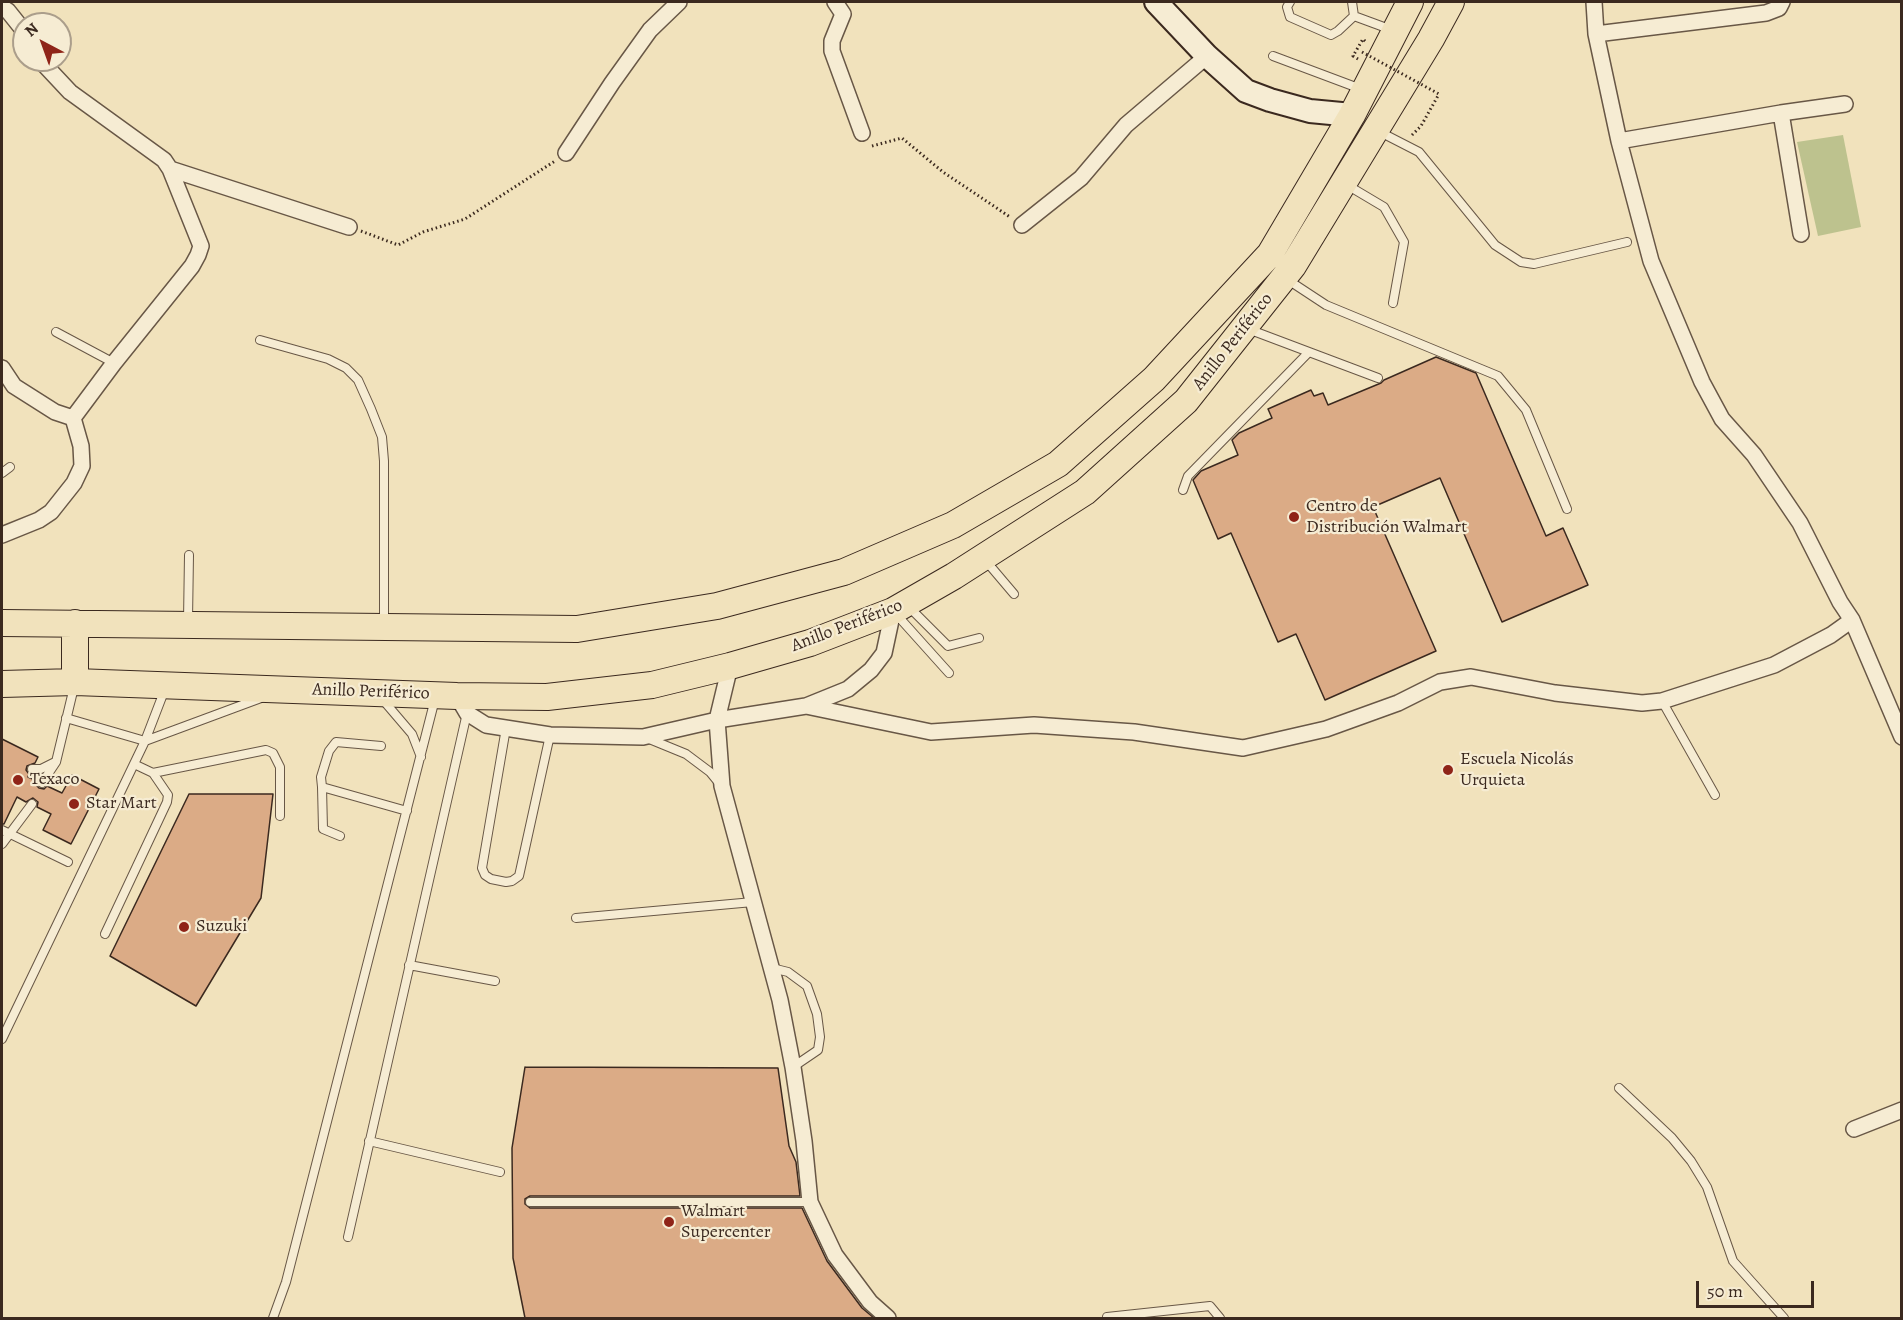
<!DOCTYPE html>
<meta charset="utf-8">
<style>
body{margin:0}
#map{position:relative;width:1903px;height:1320px;overflow:hidden;background:#f1e2bc;font-family:Alegreya,serif}
canvas{display:block}
.frame{position:absolute;inset:0;border:3px solid #3b291f;pointer-events:none}
.north{position:absolute;left:12px;top:12px;width:60px;height:60px;box-sizing:border-box;background:#f6ecd3;border:2px solid #ab9e8b;border-radius:50%;rotate:319deg;font-size:16px;font-weight:700;line-height:24px;text-align:center;color:#3b291f}
.north::after{content:'';display:block;margin:auto;width:21px;height:27px;background:#8f2418;clip-path:polygon(50% 0,100% 100%,50% 72%,0 100%)}
.scale{position:absolute;left:1696px;top:1281px;width:118px;height:27px;box-sizing:border-box;border:3px solid #3b291f;border-top:0;padding-left:8px;font-size:18px;line-height:21px;white-space:nowrap;color:#3b291f;-webkit-text-stroke:4px #f6ecd3;paint-order:stroke}
</style>
<div id="map">
<canvas width="1903" height="1320"></canvas>
<div class="frame"></div>
<div class="north">N</div>
<div class="scale">50 m</div>
</div>
<script>
const g = document.querySelector('canvas').getContext('2d');
g.lineJoin = 'round';
function fillPath(path, color) {
  g.fillStyle = color;
  g.fill(path, 'evenodd');
}
function shape(rows) {
  const path = new Path2D();
  for (const r of rows) {
    path.moveTo(r[0], r[1]);
    for (let i = 2; i < r.length; i += 2) path.lineTo(r[i], r[i + 1]);
  }
  return path;
}
function strokePath(path, color, width, dash) {
  g.strokeStyle = color;
  g.lineWidth = width;
  g.lineCap = dash ? 'butt' : 'round';
  g.setLineDash(dash || []);
  g.stroke(path);
}
function write(font, color, halo, rows, align = 'center') {
  g.font = font + ' Alegreya,serif';
  g.lineWidth = 4.5;
  g.setLineDash([]);
  g.textBaseline = 'middle';
  g.strokeStyle = halo;
  g.fillStyle = color;
  for (const [text, x, y, turn = 0] of rows) {
    g.save();
    g.translate(x, y);
    g.rotate((+turn || 0) * Math.PI / 180);
    g.textAlign = isNaN(turn) ? turn : align;
    if (halo) g.strokeText(text, 0, 0);
    g.fillText(text, 0, 0);
    g.restore();
  }
}
fillPath(shape([
 [1843,135,1861,227,1818,236,1797,142]
]), '#bdc28e');
const building = shape([
 [1436,357,1476,373,1546,536,1563,528,1588,585,1502,622,1440,478,1373,507,1436,651,1325,700,1296,634,1278,642,1231,533,1218,539,1193,480,1201,471,1238,455,1232,440,1239,433,1272,418,1268,409,1311,390,1314,396,1323,393,1328,405,1381,383,1384,380,1436,357],
 [2,739,38,757,35,763,27,766,26,770,29,774,28,777,37,781,36,785,39,788,44,789,47,786,62,793,72,775,99,789,71,844,43,830,51,814,37,807,38,802,33,798,26,802,17,797,4,824,2,824,2,739],
 [189,794,273,794,261,898,196,1006,110,956,189,794],
 [525,1067,778,1068,789,1146,796,1162,800,1196,530,1196,525,1199,525,1204,530,1208,802,1208,827,1261,862,1308,874,1318,525,1318,513,1258,512,1148,525,1067]
]);
fillPath(building, '#dbab86');
strokePath(building, '#3b291f', 1.5);
const service = shape([
 [1290,2,1287,7,1290,17,1331,35,1338,31,1354,16],
 [1352,2,1354,16],
 [1354,16,1392,30],
 [1273,56,1361,89],
 [1380,132,1419,152,1495,245,1521,262,1534,264,1627,242],
 [1347,185,1384,207,1404,242,1393,303],
 [1288,280,1326,305,1498,376,1526,410,1567,509],
 [1248,329,1378,378],
 [56,332,114,363],
 [260,340,328,359,346,368,358,380,371,409,382,437,384,461,384,622],
 [2,473,10,467],
 [1183,490,1188,476,1308,353],
 [986,561,1014,594],
 [909,607,948,646,979,638],
 [896,614,949,673],
 [188,620,189,555],
 [383,700,412,734,421,757],
 [1662,701,1715,795],
 [66,718,145,741,261,698],
 [506,728,482,868,485,875,491,879,506,882,512,881,519,876,550,735],
 [647,738,686,754,710,772,719,783],
 [381,746,336,742,329,751,321,777,322,787,407,811],
 [32,769,41,769,55,762],
 [153,773,266,750,273,753,280,767,280,816],
 [42,783,56,762,74,687],
 [322,787,323,829,340,836],
 [2,830,68,862],
 [2,844,32,804],
 [576,918,753,902],
 [105,934,167,802,168,795,153,773,134,764],
 [409,965,495,981],
 [772,968,788,972,807,986,817,1014,820,1037,818,1050,793,1067],
 [2,1039,145,741,165,689],
 [1619,1088,1672,1138,1691,1161,1707,1187,1733,1261,1784,1318],
 [369,1141,500,1172],
 [530,1202,810,1202],
 [348,1237,467,713],
 [1107,1317,1210,1306,1220,1318],
 [273,1318,286,1282,435,699]
]);
const minor = shape([
 [835,2,843,14,832,41,832,51,862,133],
 [1594,2,1596,34,1619,141,1651,261,1702,382,1722,419,1754,455,1800,523,1840,602,1852,620,1902,737],
 [2,7,8,11,24,31],
 [1596,34,1766,13,1779,8,1782,2],
 [40,60,70,92,164,160,170,169,201,246,198,255,192,266,114,363,73,418],
 [1781,113,1845,104],
 [1619,141,1781,113,1801,234],
 [566,153,612,83,650,30,679,2],
 [170,169,349,227],
 [1022,225,1081,178,1126,125,1207,56],
 [2,368,14,386,55,412,73,418,81,446,82,466,74,483,51,512,39,520,2,535],
 [730,666,717,720,722,786,780,1000,793,1067,804,1141,810,1202,835,1255,870,1302,888,1318],
 [457,696,467,713,486,725,550,735,643,737,717,720,806,706,848,689,871,670,884,653,893,611],
 [806,706,931,732,1034,725,1134,732,1243,748,1326,729,1398,703,1440,682,1471,677,1555,693,1642,703,1662,701,1774,665,1831,635,1852,620],
 [1854,1129,1902,1110]
]);
const secondary = shape([
 [1156,2,1207,56,1246,91,1270,100,1310,111,1352,115]
]);
const trunk = shape([
 [2,623,577,629,717,606,844,572,953,525,1058,464,1154,379,1270,254,1352,115,1410,2],
 [75,682,75,623],
 [2,684,75,682,457,696,547,697,652,685,730,666,810,643,893,611,954,576,1085,492,1186,401,1293,266,1431,39,1451,2]
]);
strokePath(service, '#685746', 10);
strokePath(minor, '#685746', 18);
strokePath(secondary, '#3b291f', 26);
strokePath(trunk, '#3b291f', 28);
strokePath(shape([
 [1358,59,1353,56,1363,39,1367,43],
 [1412,135,1421,126,1439,94],
 [872,146,902,138,943,172,1010,217],
 [361,231,398,245,423,232,465,219,555,161]
]), '#3b291f', 3, [1.5, 3]);
strokePath(service, '#f6ecd3', 8);
strokePath(minor, '#f6ecd3', 15);
strokePath(secondary, '#f6ecd3', 22);
strokePath(trunk, '#f1e2bc', 26);
strokePath(shape([
 [1362,52,1439,94]
]), '#3b291f', 3, [1.5, 3]);
for (const [x, y, r, color] of [
 [1294,517,6,"#8f2418"],
 [1448,770,6,"#8f2418"],
 [18,780,6,"#8f2418"],
 [74,804,6,"#8f2418"],
 [184,927,6,"#8f2418"],
 [669,1222,6,"#8f2418"]
]) {
  const dot = new Path2D();
  dot.arc(x, y, r, 0, 2 * Math.PI);
  g.fillStyle = color;
  g.fill(dot);
  strokePath(dot, '#f6ecd3', 2);
}
write('18px', '#3b291f', '#f6ecd3', [
 ["Anillo Periférico",1233,342,-52],
 ["Anillo Periférico",847,626,-21],
 ["Anillo Periférico",371,692,2]
]);
write('18px', '#3b291f', '#f6ecd3', [
 ["Centro de",1306,507],
 ["Distribución Walmart",1306,528],
 ["Escuela Nicolás",1460,760],
 ["Urquieta",1460,781],
 ["Texaco",30,780],
 ["Star Mart",86,804],
 ["Suzuki",196,927],
 ["Walmart",681,1212],
 ["Supercenter",681,1233]
], 'left');
</script>
